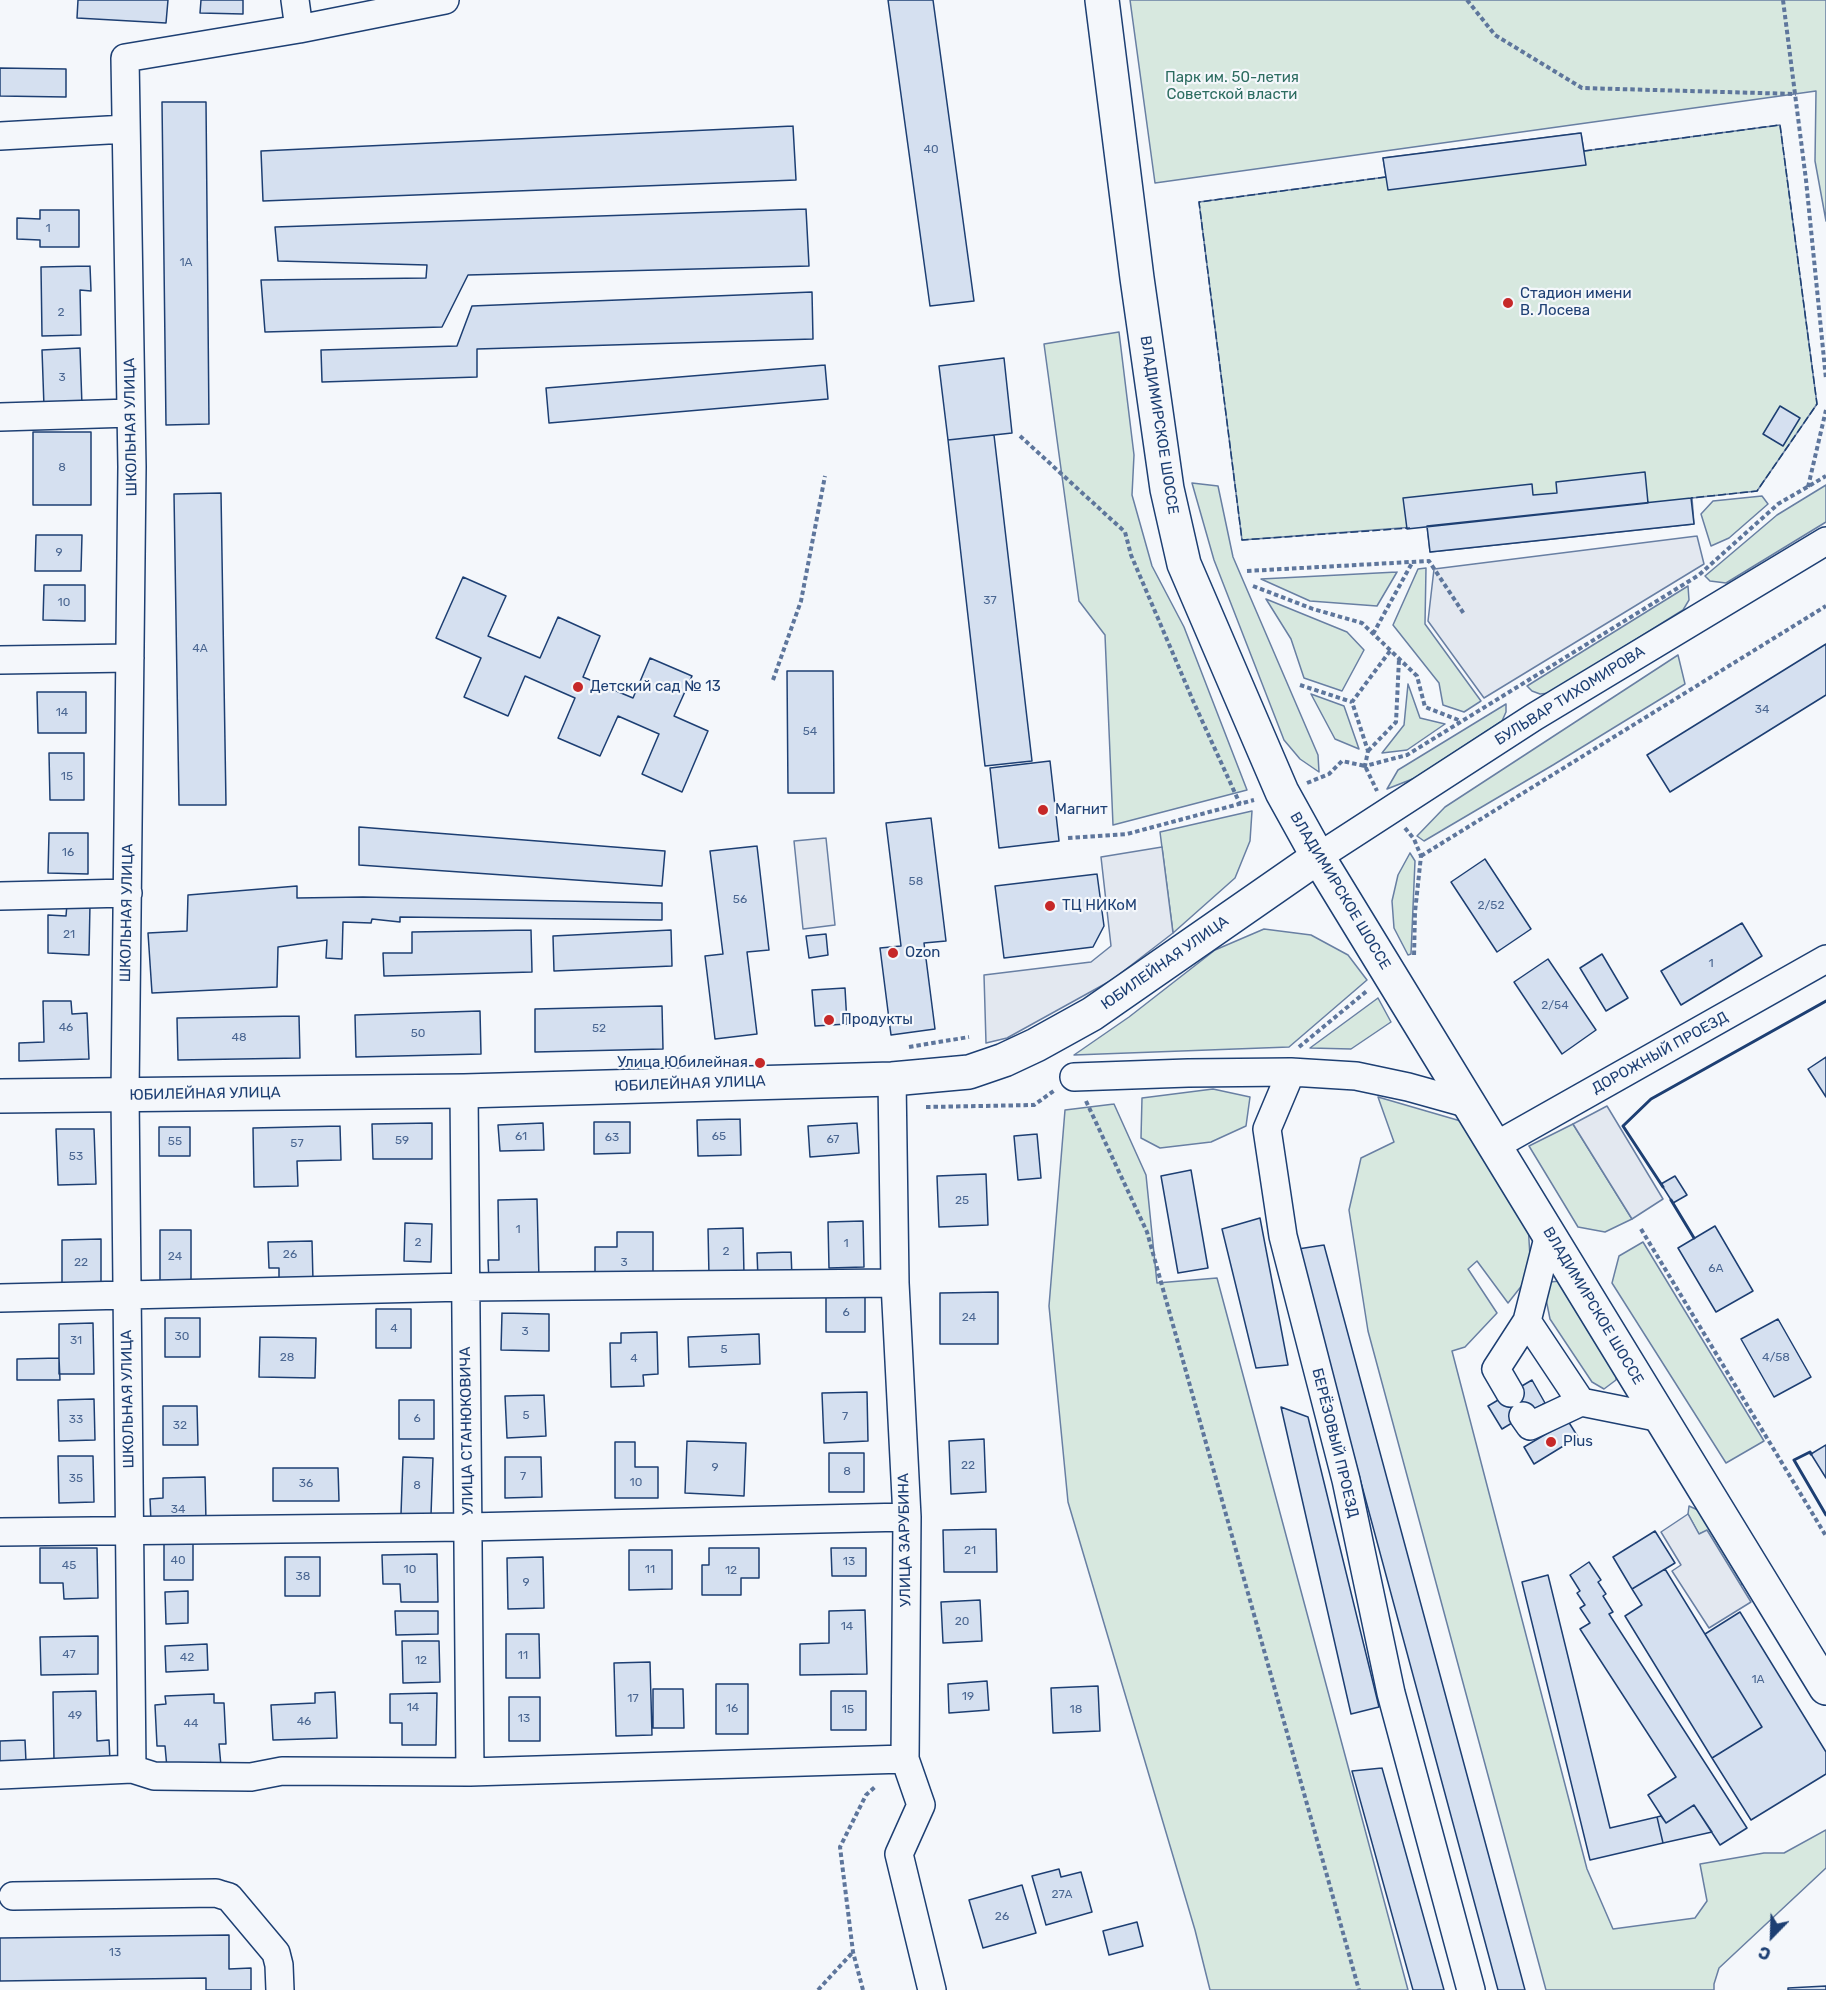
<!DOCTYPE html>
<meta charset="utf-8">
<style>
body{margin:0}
#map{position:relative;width:1826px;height:1990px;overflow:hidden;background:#f4f7fb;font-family:Rubik,sans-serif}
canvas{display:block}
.north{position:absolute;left:1742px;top:1906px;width:60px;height:60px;-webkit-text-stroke:4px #f4f7fb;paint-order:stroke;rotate:203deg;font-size:16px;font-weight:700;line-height:24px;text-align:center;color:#1d3f73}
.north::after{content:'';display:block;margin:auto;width:21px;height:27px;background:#1d3f73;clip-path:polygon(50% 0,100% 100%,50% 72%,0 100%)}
</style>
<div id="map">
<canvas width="1826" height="1990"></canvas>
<div class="north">С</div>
</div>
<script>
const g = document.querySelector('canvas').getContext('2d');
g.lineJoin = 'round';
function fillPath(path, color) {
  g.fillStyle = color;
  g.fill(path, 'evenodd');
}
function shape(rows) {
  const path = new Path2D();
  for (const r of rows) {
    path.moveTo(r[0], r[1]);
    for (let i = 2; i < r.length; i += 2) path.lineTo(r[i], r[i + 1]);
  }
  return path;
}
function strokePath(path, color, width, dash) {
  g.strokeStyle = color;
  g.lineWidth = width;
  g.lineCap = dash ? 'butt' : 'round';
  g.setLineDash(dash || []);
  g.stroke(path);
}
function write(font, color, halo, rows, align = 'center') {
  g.font = font + ' Rubik,sans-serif';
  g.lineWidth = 4.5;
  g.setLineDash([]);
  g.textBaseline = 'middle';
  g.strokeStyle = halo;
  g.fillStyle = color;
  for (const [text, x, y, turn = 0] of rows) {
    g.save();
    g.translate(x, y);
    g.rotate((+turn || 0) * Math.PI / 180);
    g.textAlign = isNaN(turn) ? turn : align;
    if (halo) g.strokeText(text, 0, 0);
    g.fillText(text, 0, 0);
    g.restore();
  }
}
const green = shape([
 [1130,0,1826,0,1826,221,1815,161,1816,91,1155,183,1130,0],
 [1780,125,1817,404,1757,491,1692,498,1694,524,1430,552,1427,526,1242,540,1199,202,1386,177,1383,158,1581,133,1584,151,1780,125],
 [1119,332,1134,455,1132,495,1152,566,1184,627,1247,790,1113,825,1105,635,1079,601,1044,344,1119,332],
 [1192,483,1218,486,1233,557,1318,755,1319,772,1300,759,1284,740,1214,560,1192,483],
 [1826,485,1826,522,1726,583,1710,581,1705,576,1777,515,1826,485],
 [1762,496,1768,504,1729,538,1711,546,1701,514,1713,501,1762,496],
 [1426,568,1425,624,1481,701,1464,712,1443,705,1439,683,1393,625,1418,569,1426,568],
 [1397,572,1377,606,1310,601,1261,579,1397,572],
 [1688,586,1689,600,1683,610,1550,693,1540,694,1532,691,1527,686,1688,586],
 [1266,599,1347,632,1364,650,1342,691,1304,678,1291,639,1266,599],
 [1678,655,1685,684,1553,765,1424,841,1417,836,1445,807,1678,655],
 [1408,684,1420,718,1445,724,1407,750,1382,753,1404,725,1408,684],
 [1311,694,1344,706,1359,749,1335,739,1311,694],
 [1506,704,1506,712,1502,721,1415,778,1387,789,1398,770,1506,704],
 [1252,811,1250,841,1235,878,1173,933,1160,832,1252,811],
 [1410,853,1415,861,1411,954,1408,955,1394,928,1392,901,1398,875,1410,853],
 [1264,929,1311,935,1348,955,1367,980,1289,1047,1074,1055,1129,1017,1215,950,1264,929],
 [1378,998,1391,1022,1351,1049,1310,1048,1378,998],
 [1213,1089,1250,1097,1246,1126,1211,1142,1160,1148,1141,1138,1142,1098,1213,1089],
 [1378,1097,1464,1122,1528,1223,1531,1274,1508,1303,1477,1261,1468,1269,1497,1313,1465,1347,1452,1351,1587,1869,1613,1929,1695,1918,1707,1901,1700,1864,1764,1853,1784,1853,1826,1830,1826,1868,1719,1968,1714,1984,1714,1990,1546,1990,1368,1331,1349,1210,1361,1158,1394,1142,1378,1097],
 [1114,1104,1146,1175,1157,1283,1217,1278,1408,1990,1210,1990,1195,1930,1068,1502,1049,1306,1065,1110,1114,1104],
 [1573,1124,1632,1219,1605,1232,1578,1227,1529,1146,1573,1124],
 [1643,1242,1764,1441,1726,1463,1612,1283,1619,1256,1643,1242],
 [1560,1281,1617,1370,1616,1380,1604,1389,1592,1382,1550,1319,1545,1294,1550,1282,1560,1281],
 [1689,1506,1700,1511,1744,1583,1740,1585,1707,1531,1699,1534,1688,1514,1689,1506]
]);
fillPath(green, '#d7e8df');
strokePath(green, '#687fa3', 1.5);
const parking = shape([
 [1697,536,1704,564,1484,698,1428,621,1434,569,1697,536],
 [826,838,835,925,803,929,794,841,826,838],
 [1162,847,1173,933,1112,980,1007,1038,986,1043,984,975,1091,962,1111,946,1101,857,1162,847],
 [1607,1106,1663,1199,1632,1219,1573,1124,1607,1106],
 [1688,1514,1699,1534,1707,1530,1751,1602,1709,1628,1672,1571,1681,1565,1661,1532,1688,1514]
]);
fillPath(parking, '#e3e8f0');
strokePath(parking, '#687fa3', 1.5);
const building = shape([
 [78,0,168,0,166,23,77,18,78,0],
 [201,0,243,0,243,14,200,13,201,0],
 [888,0,933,0,974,301,930,306,888,0],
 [0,68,66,69,66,97,0,96,0,68],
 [162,102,206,102,209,424,166,425,162,102],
 [793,126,796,180,263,201,261,151,793,126],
 [1581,133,1586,165,1388,190,1383,158,1581,133],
 [806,209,809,266,468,275,442,327,265,332,261,280,426,278,427,265,278,261,275,227,806,209],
 [40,210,79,210,79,247,40,247,40,240,17,239,17,218,40,219,40,210],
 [90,266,91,291,80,290,81,335,42,336,41,267,90,266],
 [812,292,813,339,477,349,477,377,322,382,321,350,457,346,472,306,812,292],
 [80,348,82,406,44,407,42,350,80,348],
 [1004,358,1012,433,948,440,939,366,1004,358],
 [825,365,828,399,549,423,546,388,825,365],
 [1780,406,1800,418,1783,446,1763,434,1780,406],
 [33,432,91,432,91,505,33,505,33,432],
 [994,435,1032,761,985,766,948,440,994,435],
 [1645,472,1648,503,1407,529,1403,498,1532,484,1533,495,1557,493,1556,482,1645,472],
 [221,493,226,805,179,805,174,494,221,493],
 [1691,498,1694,524,1430,552,1427,526,1691,498],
 [36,535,82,535,81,571,35,571,36,535],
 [463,577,506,596,488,636,540,658,558,617,600,636,583,677,633,698,650,658,692,676,674,716,708,731,682,792,642,774,659,734,618,716,600,756,558,738,575,698,525,676,508,716,464,697,481,658,436,638,463,577],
 [44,585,85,585,85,621,43,620,44,585],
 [1826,644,1826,695,1670,792,1647,755,1826,644],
 [787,671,833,671,834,793,788,793,787,671],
 [37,692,86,692,86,733,38,733,37,692],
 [49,753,84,753,84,800,50,800,49,753],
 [1050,761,1059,841,999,848,990,768,1050,761],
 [931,818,946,941,924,943,935,1029,891,1035,880,948,901,946,886,823,931,818],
 [359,827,665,851,662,886,359,865,359,827],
 [49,833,88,833,88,874,48,873,49,833],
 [757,846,769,950,747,952,757,1034,715,1039,705,956,723,954,710,851,757,846],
 [1485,859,1531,929,1497,952,1451,882,1485,859],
 [1097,874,1104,926,1093,947,1004,958,995,886,1097,874],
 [297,886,297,898,363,897,662,903,662,920,400,917,400,922,372,919,371,923,343,922,342,959,326,958,327,940,278,947,277,987,152,993,148,933,187,931,188,895,297,886],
 [67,904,90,904,89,955,48,953,48,915,66,916,67,904],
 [1742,923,1762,956,1681,1005,1661,971,1742,923],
 [531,930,532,972,384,976,383,953,412,953,412,932,531,930],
 [671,930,672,966,554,971,553,936,671,930],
 [826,934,828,955,809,958,806,936,826,934],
 [1602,954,1628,998,1606,1011,1580,968,1602,954],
 [1548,959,1596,1030,1562,1054,1514,982,1548,959],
 [845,988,847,1024,815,1026,812,990,845,988],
 [43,1001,71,1001,72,1014,87,1013,89,1059,19,1061,19,1043,44,1042,43,1001],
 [662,1006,663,1049,535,1052,535,1009,662,1006],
 [480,1011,481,1054,356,1057,355,1015,480,1011],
 [299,1016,300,1058,178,1060,177,1018,299,1016],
 [1826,1057,1826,1097,1808,1069,1826,1057],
 [740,1119,741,1155,698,1156,697,1120,740,1119],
 [594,1122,630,1122,630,1153,594,1154,594,1122],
 [432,1123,432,1159,373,1159,372,1124,432,1123],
 [543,1123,544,1150,500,1151,498,1125,543,1123],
 [857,1123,859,1153,810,1157,808,1126,857,1123],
 [340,1126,341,1160,297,1161,298,1186,254,1187,253,1128,340,1126],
 [159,1127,190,1127,190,1156,159,1156,159,1127],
 [56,1129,94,1129,96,1184,58,1185,56,1129],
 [1037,1134,1041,1178,1018,1180,1014,1136,1037,1134],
 [1191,1170,1208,1268,1178,1273,1161,1176,1191,1170],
 [986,1174,988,1225,939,1227,937,1176,986,1174],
 [1675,1176,1687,1195,1673,1203,1661,1184,1675,1176],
 [537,1199,539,1280,489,1281,488,1260,499,1260,498,1200,537,1199],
 [1260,1218,1288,1365,1256,1368,1222,1229,1260,1218],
 [863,1221,864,1267,829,1268,828,1222,863,1221],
 [405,1223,432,1224,431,1262,404,1261,405,1223],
 [1715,1226,1753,1291,1716,1312,1678,1248,1715,1226],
 [743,1228,744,1275,709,1276,708,1229,743,1228],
 [160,1230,191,1230,191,1284,160,1284,160,1230],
 [617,1232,653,1232,653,1279,595,1279,595,1247,617,1247,617,1232],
 [101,1239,101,1286,62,1286,62,1240,101,1239],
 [312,1241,313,1281,279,1281,279,1268,269,1268,268,1242,312,1241],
 [1324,1245,1525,1990,1498,1990,1298,1249,1324,1245],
 [791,1252,792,1277,758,1278,757,1253,791,1252],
 [998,1292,998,1344,940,1344,940,1293,998,1292],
 [865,1294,865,1332,826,1332,826,1295,865,1294],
 [376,1309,411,1309,411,1348,376,1348,376,1309],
 [502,1313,549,1314,549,1351,501,1350,502,1313],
 [165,1318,200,1318,200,1357,165,1357,165,1318],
 [1778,1319,1811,1377,1774,1397,1741,1339,1778,1319],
 [93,1323,94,1374,59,1374,59,1324,93,1323],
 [657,1332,658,1374,643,1375,644,1386,611,1387,610,1343,621,1343,621,1333,657,1332],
 [759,1334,760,1364,689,1367,688,1337,759,1334],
 [260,1337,316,1338,315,1378,259,1377,260,1337],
 [59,1358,60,1380,17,1380,17,1359,59,1358],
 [1532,1380,1545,1403,1502,1429,1488,1406,1532,1380],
 [867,1392,868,1441,824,1443,822,1393,867,1392],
 [544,1395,546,1436,507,1438,505,1396,544,1395],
 [94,1399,95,1440,59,1441,58,1400,94,1399],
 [399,1400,434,1400,434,1439,399,1439,399,1400],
 [163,1406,197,1406,198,1445,163,1445,163,1406],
 [1281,1407,1308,1417,1379,1707,1351,1714,1281,1407],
 [1568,1421,1578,1437,1534,1464,1524,1447,1568,1421],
 [984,1439,986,1492,951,1494,949,1441,984,1439],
 [687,1441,746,1443,744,1496,685,1493,687,1441],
 [615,1442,635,1442,635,1467,658,1467,658,1498,615,1498,615,1442],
 [1826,1445,1826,1478,1811,1454,1826,1445],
 [829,1453,864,1453,864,1492,829,1492,829,1453],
 [58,1456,93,1456,94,1502,59,1503,58,1456],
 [403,1457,433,1458,431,1515,401,1514,403,1457],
 [505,1457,541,1457,542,1497,505,1498,505,1457],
 [273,1468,338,1468,339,1501,273,1501,273,1468],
 [205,1477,206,1521,151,1522,150,1499,163,1498,163,1478,205,1477],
 [996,1529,997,1572,944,1572,943,1530,996,1529],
 [1655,1531,1675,1563,1632,1589,1613,1557,1655,1531],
 [164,1541,193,1541,193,1580,164,1580,164,1541],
 [40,1548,97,1548,98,1598,64,1599,63,1583,40,1583,40,1548],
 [709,1548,759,1548,759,1578,741,1578,741,1595,702,1595,702,1565,709,1565,709,1548],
 [831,1548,866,1548,866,1576,832,1576,831,1548],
 [629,1550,672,1550,672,1589,629,1590,629,1550],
 [437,1554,438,1602,401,1602,400,1584,383,1584,382,1555,437,1554],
 [285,1557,320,1557,320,1596,285,1596,285,1557],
 [543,1557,544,1608,508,1609,507,1558,543,1557],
 [1589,1562,1601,1580,1598,1582,1606,1594,1603,1596,1613,1612,1609,1614,1747,1828,1720,1845,1694,1805,1666,1823,1648,1795,1676,1777,1580,1629,1590,1623,1580,1608,1585,1605,1577,1593,1580,1591,1570,1575,1589,1562],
 [1665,1569,1762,1727,1712,1758,1625,1616,1642,1605,1632,1589,1665,1569],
 [1548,1575,1610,1828,1657,1817,1663,1843,1590,1860,1522,1582,1548,1575],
 [188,1591,188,1623,166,1624,165,1592,188,1591],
 [980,1600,982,1641,943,1643,941,1602,980,1600],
 [865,1610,867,1674,800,1675,800,1644,829,1643,829,1611,865,1610],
 [395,1611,438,1611,438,1634,396,1635,395,1611],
 [1740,1612,1826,1752,1826,1774,1751,1820,1712,1758,1762,1727,1705,1634,1740,1612],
 [506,1634,539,1634,540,1678,506,1678,506,1634],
 [98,1636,98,1674,41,1675,40,1637,98,1636],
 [402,1641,439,1641,440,1682,403,1683,402,1641],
 [207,1644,208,1670,166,1672,165,1646,207,1644],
 [650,1662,652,1735,616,1736,614,1663,650,1662],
 [987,1681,989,1710,949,1713,948,1684,987,1681],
 [716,1684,748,1684,748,1734,716,1734,716,1684],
 [1098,1686,1100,1731,1053,1733,1051,1688,1098,1686],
 [653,1689,683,1689,684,1728,653,1728,653,1689],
 [96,1691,97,1741,109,1740,110,1761,54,1762,53,1692,96,1691],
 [831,1691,866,1691,866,1730,831,1730,831,1691],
 [335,1692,337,1738,273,1740,271,1705,315,1703,315,1693,335,1692],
 [437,1693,436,1745,402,1745,402,1723,390,1723,390,1694,437,1693],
 [214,1694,214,1703,224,1703,226,1744,219,1744,221,1766,167,1768,165,1746,157,1746,155,1705,166,1704,165,1696,214,1694],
 [509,1697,540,1697,540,1741,509,1741,509,1697],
 [25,1740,26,1762,0,1763,0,1741,25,1740],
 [1382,1768,1444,1990,1413,1990,1352,1771,1382,1768],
 [1694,1805,1712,1832,1663,1843,1657,1817,1661,1816,1666,1823,1694,1805],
 [1059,1869,1061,1877,1081,1872,1092,1912,1046,1925,1032,1876,1059,1869],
 [1022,1885,1036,1933,983,1948,969,1900,1022,1885],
 [1137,1922,1143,1946,1109,1955,1103,1931,1137,1922],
 [229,1935,229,1969,251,1968,251,1990,206,1990,206,1978,0,1981,0,1938,229,1935],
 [1826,1986,1826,1990,1788,1990,1788,1988,1826,1986]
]);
fillPath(building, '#d5e0f0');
strokePath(building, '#1d3f73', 1.5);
const minor = shape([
 [295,0,299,29],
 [0,136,126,129],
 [0,417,131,413],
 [0,660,130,658],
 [1318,857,1534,717,1826,541],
 [0,896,128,893],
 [1074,1077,1188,1073,1291,1072],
 [892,1079,895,1283,907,1517,905,1759,921,1805,899,1854,932,1990],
 [464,1091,470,1772],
 [1469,1104,1408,1087,1356,1076,1291,1072,1267,1129,1283,1236,1346,1480,1391,1693,1471,1990],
 [1495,1146,1826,959],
 [1549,1234,1527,1321,1581,1402,1661,1418],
 [0,1298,466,1287,895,1283],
 [1510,1393,1496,1369,1527,1321],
 [1523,1416,1530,1426,1581,1402],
 [0,1532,468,1527,907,1517],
 [132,1769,125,1094,132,467,125,58,299,29,445,0],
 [0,1775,132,1769,154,1776,251,1777,282,1771,470,1772,905,1759],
 [13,1896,216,1893,222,1895,229,1897,276,1953,279,1965,280,1990]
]);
const major = shape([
 [1102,0,1137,278,1167,489,1184,564,1282,792,1318,857,1826,1688],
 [0,1096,464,1091,892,1079,969,1072,1004,1060,1036,1045,1092,1014,1318,857]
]);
strokePath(minor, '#1d3f73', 30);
strokePath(major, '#1d3f73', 36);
strokePath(shape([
 [1467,0,1495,35,1582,88,1796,94],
 [1783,0,1806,180,1826,379],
 [1020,436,1125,532,1131,555,1194,703,1240,804],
 [1808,487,1826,410],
 [1247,571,1429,561,1464,614],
 [1253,586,1313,609,1362,623,1417,676,1425,707,1461,721],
 [1373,634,1412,563],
 [1390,651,1352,702,1368,751,1365,766,1407,755,1699,575,1778,504,1826,476],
 [773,680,801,601,825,476],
 [1300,685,1352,702],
 [1368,751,1396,722,1399,659],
 [1307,783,1329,774,1342,761,1365,766,1377,791],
 [1405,828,1414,839,1421,856,1415,912,1414,957],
 [1068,838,1127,834,1254,800],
 [1421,856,1826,606],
 [909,1047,969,1037],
 [1299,1047,1368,990],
 [1086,1101,1147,1232,1359,1990],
 [926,1107,1034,1105,1055,1090],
 [1641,1229,1826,1536],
 [818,1990,853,1952],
 [863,1990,853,1952,840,1847,866,1795,876,1786]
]), '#5e769c', 4, [4.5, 3]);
strokePath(minor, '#f4f7fb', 27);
strokePath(major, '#f4f7fb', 33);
strokePath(shape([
 [1584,151,1780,125,1817,404,1757,491,1691,498],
 [1386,177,1199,202,1242,540,1410,528]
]), '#1d3f73', 1.5, [8, 3]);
strokePath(shape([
 [1663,1187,1623,1126,1651,1099,1826,1001],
 [1671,1200,1694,1238],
 [1811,1454,1810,1452,1794,1460,1826,1515]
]), '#1d3f73', 3);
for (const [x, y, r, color] of [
 [1508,303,6,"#c62828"],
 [578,687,6,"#c62828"],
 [1043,810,6,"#c62828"],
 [1050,906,6,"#c62828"],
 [893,953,6,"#c62828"],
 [829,1020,6,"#c62828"],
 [760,1063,6,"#c62828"],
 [1551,1442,6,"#c62828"]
]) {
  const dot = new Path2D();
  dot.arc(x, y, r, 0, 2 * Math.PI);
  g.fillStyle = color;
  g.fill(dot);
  strokePath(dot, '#f4f7fb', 2);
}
write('12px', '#4b6792', null, [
 ["40",931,150],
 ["1",48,229],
 ["1А",186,263],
 ["2",61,313],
 ["3",62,378],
 ["8",62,468],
 ["9",59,553],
 ["37",990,601],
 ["10",64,603],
 ["4А",200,649],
 ["34",1762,710],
 ["14",62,713],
 ["54",810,732],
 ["15",67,777],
 ["16",68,853],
 ["58",916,882],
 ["56",740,900],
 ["2/52",1491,906],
 ["21",69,935],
 ["1",1711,964],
 ["2/54",1555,1006],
 ["46",66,1028],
 ["52",599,1029],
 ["50",418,1034],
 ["48",239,1038],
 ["61",521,1137],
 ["65",719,1137],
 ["63",612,1138],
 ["67",833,1140],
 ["59",402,1141],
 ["55",175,1142],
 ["57",297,1144],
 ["53",76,1157],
 ["25",962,1201],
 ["1",518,1230],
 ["2",418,1243],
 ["1",846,1244],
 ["2",726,1252],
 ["26",290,1255],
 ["24",175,1257],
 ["22",81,1263],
 ["3",624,1263],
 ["6А",1716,1269],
 ["6",846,1313],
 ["24",969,1318],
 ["4",394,1329],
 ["3",525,1332],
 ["30",182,1337],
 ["31",76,1341],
 ["5",724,1350],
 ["28",287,1358],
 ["4/58",1776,1358],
 ["4",634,1359],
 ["5",526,1416],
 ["7",845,1417],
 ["6",417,1419],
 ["33",76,1420],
 ["32",180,1426],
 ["22",968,1466],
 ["9",715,1468],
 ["8",847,1472],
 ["7",523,1477],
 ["35",76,1479],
 ["10",636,1483],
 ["36",306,1484],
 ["8",417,1486],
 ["34",178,1510],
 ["21",970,1551],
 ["40",178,1561],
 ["13",849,1562],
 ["45",69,1566],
 ["10",410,1570],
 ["11",650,1570],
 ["12",731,1571],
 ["38",303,1577],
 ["9",526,1583],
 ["20",962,1622],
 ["14",847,1627],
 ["47",69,1655],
 ["11",523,1656],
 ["42",187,1658],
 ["12",421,1661],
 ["1А",1758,1680],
 ["19",968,1697],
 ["17",633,1699],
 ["14",413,1708],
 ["16",732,1709],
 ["15",848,1710],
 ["18",1076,1710],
 ["49",75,1716],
 ["13",524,1719],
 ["46",304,1722],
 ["44",191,1724],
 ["27А",1062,1895],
 ["26",1002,1917],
 ["13",115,1953]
]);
write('15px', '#2c6c60', '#f4f7fb', [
 ["Парк им. 50-летия",1232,78],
 ["Советской власти",1232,95]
]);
write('15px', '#1d3f73', '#f4f7fb', [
 ["Стадион имени",1520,294],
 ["В. Лосева",1520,311],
 ["Детский сад № 13",590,687],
 ["Магнит",1055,810],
 ["ТЦ НИКоМ",1062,906],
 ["Ozon",905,953],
 ["Продукты",841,1020],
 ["Улица Юбилейная",748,1063,"right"],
 ["Plus",1563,1442]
], 'left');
write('15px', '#1d3f73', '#f4f7fb', [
 ["ВЛАДИМИРСКОЕ ШОССЕ",1159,425,81],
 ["ШКОЛЬНАЯ УЛИЦА",131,427,-91],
 ["БУЛЬВАР ТИХОМИРОВА",1570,696,-32],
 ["ВЛАДИМИРСКОЕ ШОССЕ",1340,891,59],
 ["ШКОЛЬНАЯ УЛИЦА",127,913,-89],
 ["ЮБИЛЕЙНАЯ УЛИЦА",1165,963,-35],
 ["ДОРОЖНЫЙ ПРОЕЗД",1660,1053,-29],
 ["ЮБИЛЕЙНАЯ УЛИЦА",690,1084,-2],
 ["ЮБИЛЕЙНАЯ УЛИЦА",205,1094,-1],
 ["ВЛАДИМИРСКОЕ ШОССЕ",1593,1306,59],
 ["ШКОЛЬНАЯ УЛИЦА",128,1399,-91],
 ["УЛИЦА СТАНЮКОВИЧА",467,1431,-91],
 ["БЕРЁЗОВЫЙ ПРОЕЗД",1335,1443,76],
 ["УЛИЦА ЗАРУБИНА",905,1540,-91]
]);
</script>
